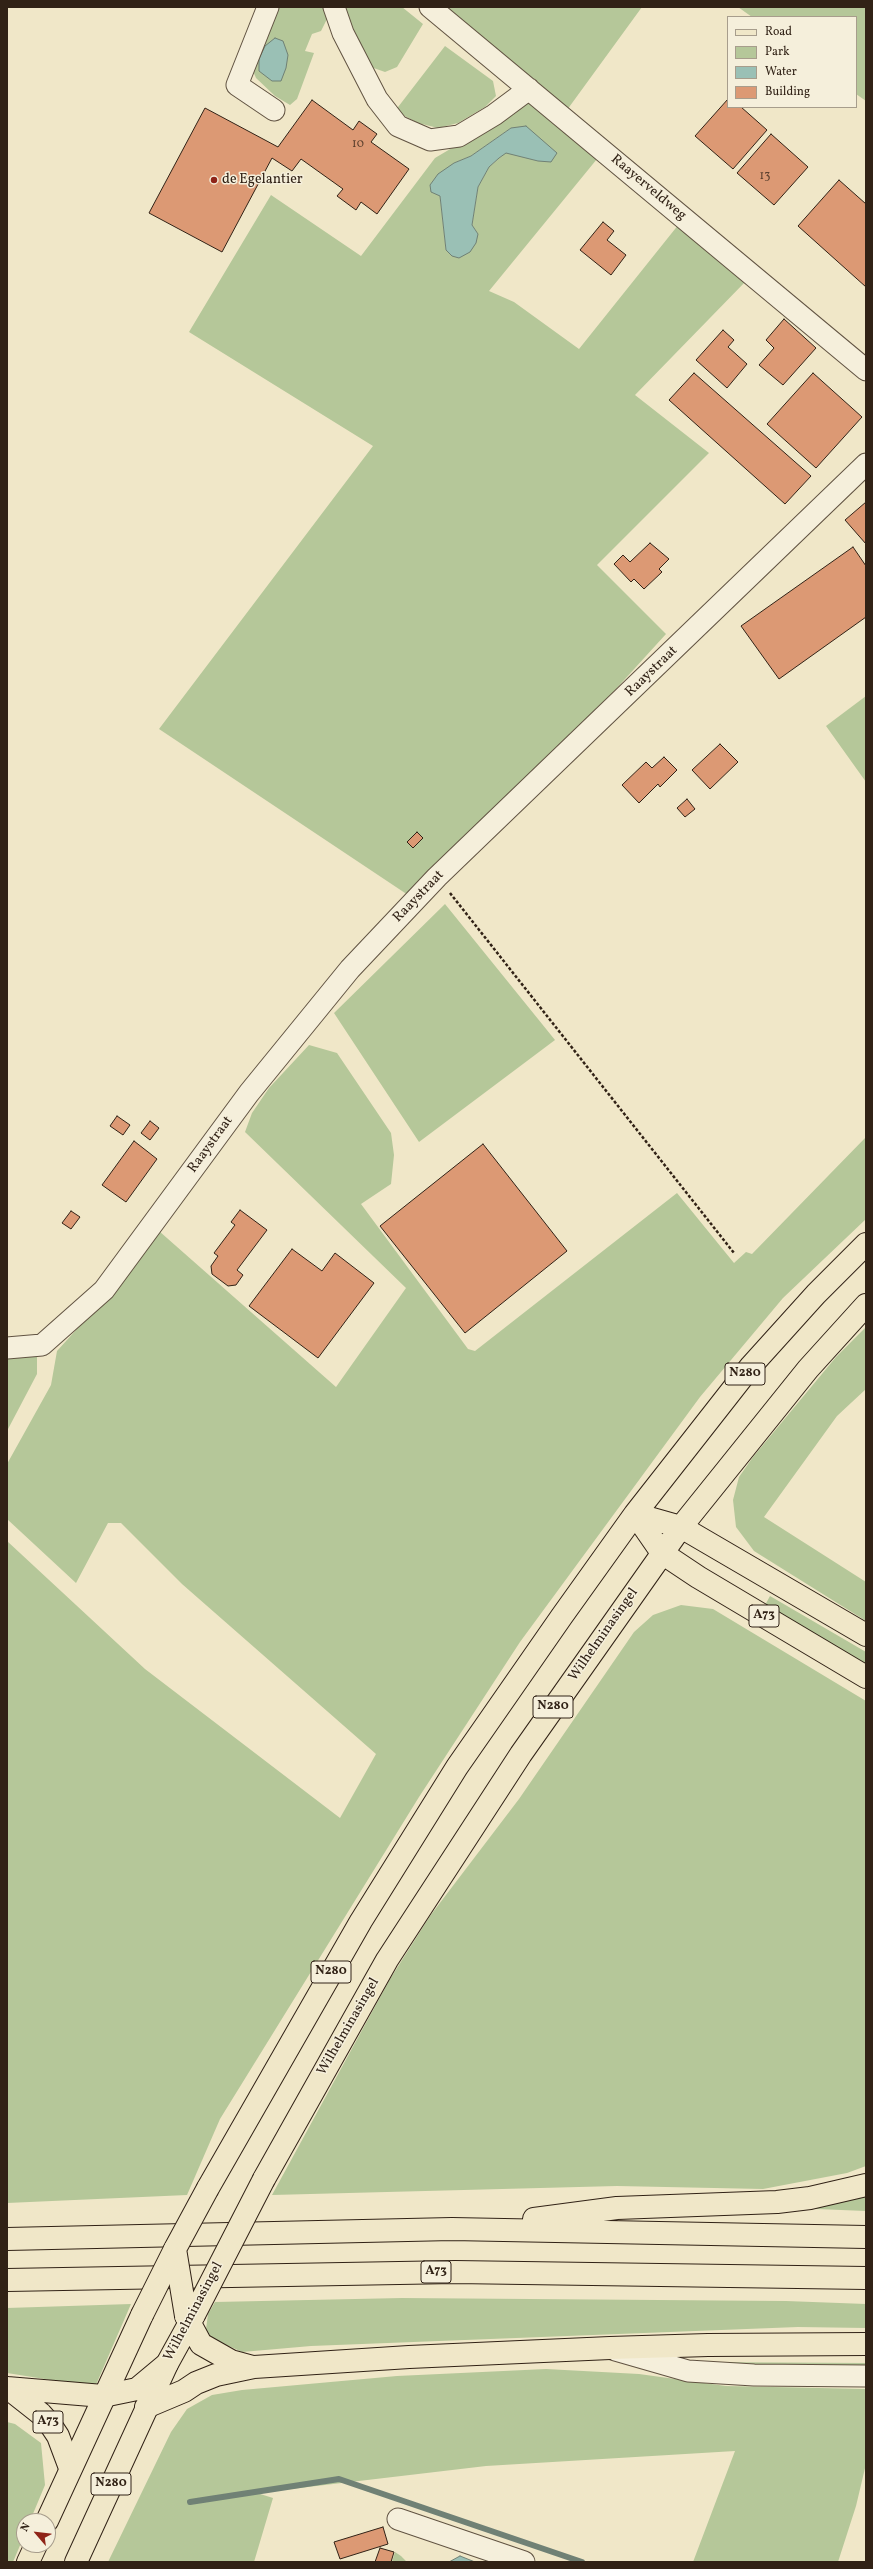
<!DOCTYPE html>
<style>
body{margin:0}
#map{position:relative;width:873px;height:2569px;overflow:hidden;background:#f0e7c8;font-family:Vollkorn,serif}
canvas{display:block}
.frame{position:absolute;inset:0;border:8px solid #312216;pointer-events:none}
.legend{position:absolute;left:727px;top:16px;width:130px;height:92px;box-sizing:border-box;background:#f5efdb;border:1px solid #a79d8c;margin:0;padding:5px 7px;list-style:none;font-size:12px;color:#312216}
.legend li{display:flex;align-items:center;gap:8px;height:20px}
.legend b{width:20px;border:1px solid #a79d8c}
.north{position:absolute;left:16px;top:2513px;width:40px;height:40px;box-sizing:border-box;background:#f5efdb;border:1px solid #a79d8c;border-radius:50%;rotate:298deg;font-size:11px;font-weight:700;line-height:16px;text-align:center;color:#312216}
.north::after{content:'';display:block;margin:auto;width:14px;height:18px;background:#8f2418;clip-path:polygon(50% 0,100% 100%,50% 72%,0 100%)}
</style>
<div id="map">
<canvas width="873" height="2569"></canvas>
<div class="frame"></div>
<ul class="legend">
<li><b style="height:5px;background:#f0e7c8"></b>Road</li>
<li><b style="height:11px;background:#b5c799"></b>Park</li>
<li><b style="height:11px;background:#9ac0b5"></b>Water</li>
<li><b style="height:11px;background:#dc9974"></b>Building</li>
</ul>
<div class="north">N</div>
</div>
<script>
const g = document.querySelector('canvas').getContext('2d');
g.lineJoin = 'round';
function fillPath(path, color) {
  g.fillStyle = color;
  g.fill(path, 'evenodd');
}
function shape(rows) {
  const path = new Path2D();
  for (const r of rows) {
    path.moveTo(r[0], r[1]);
    for (let i = 2; i < r.length; i += 2) path.lineTo(r[i], r[i + 1]);
  }
  return path;
}
function strokePath(path, color, width, dash) {
  g.strokeStyle = color;
  g.lineWidth = width;
  g.lineCap = dash ? 'butt' : 'round';
  g.setLineDash(dash || []);
  g.stroke(path);
}
function write(font, color, halo, rows, align = 'center') {
  g.font = font + ' Vollkorn,serif';
  g.lineWidth = 3;
  g.setLineDash([]);
  g.textBaseline = 'middle';
  g.strokeStyle = halo;
  g.fillStyle = color;
  for (const [text, x, y, turn = 0] of rows) {
    g.save();
    g.translate(x, y);
    g.rotate((+turn || 0) * Math.PI / 180);
    g.textAlign = isNaN(turn) ? turn : align;
    if (halo) g.strokeText(text, 0, 0);
    g.fillText(text, 0, 0);
    g.restore();
  }
}
fillPath(shape([
 [277,7,325,7,328,17,321,31,312,34,305,51,314,53,297,99,290,105,275,96,256,78,253,71],
 [342,7,402,7,423,24,397,67,385,72,368,66],
 [441,7,642,7,567,110],
 [738,7,866,7,866,101,856,94,856,17,752,17],
 [445,46,493,81,496,96,485,107,458,123,438,128,418,123,395,111],
 [528,100,597,159,489,291,514,302,579,349,679,224,746,281,635,395,709,453,597,565,666,634,615,690,408,895,159,729,373,446,189,332,271,195,361,256,435,158,484,129],
 [511,128,538,161,506,152,499,158,489,167,478,187,472,225,478,234,446,250,440,196,454,163,471,156],
 [866,696,866,782,826,726],
 [445,904,555,1040,419,1142,334,1013],
 [309,1045,337,1053,391,1133,394,1155,391,1184,361,1204,468,1349,475,1351,677,1193,734,1263,746,1252,752,1254,866,1137,866,1219,783,1298,700,1397,520,1642,419,1797,220,2119,187,2195,7,2203,7,1541,145,1669,340,1818,376,1754,182,1584,121,1523,108,1523,76,1583,7,1519,7,1464,51,1385,57,1351,125,1276,159,1231,336,1387,406,1288,245,1132,252,1113,269,1088],
 [866,1327,866,1389,837,1416,764,1517,866,1582,866,1621,754,1551,736,1527,733,1500,739,1477,753,1457,836,1357],
 [37,1353,37,1374,7,1431,7,1354],
 [770,1596,866,1652,866,1666,764,1607],
 [681,1605,713,1609,866,1701,866,2166,847,2173,763,2189,617,2186,272,2195,390,1979,430,1916,519,1799,634,1632,653,1615],
 [866,2191,866,2211,791,2208],
 [402,2298,786,2301,866,2304,866,2328,798,2327,311,2346,242,2352,211,2338,206,2329,208,2314,215,2302],
 [131,2304,95,2387,7,2373,7,2308],
 [692,2362,866,2363,866,2369],
 [546,2369,639,2374,726,2386,866,2389,866,2464,856,2506,838,2562,693,2562,735,2451,486,2466,257,2493,273,2498,254,2562,108,2562,171,2432,187,2409,212,2395,242,2390,397,2376],
 [7,2422,15,2424,41,2443,45,2485,30,2521,24,2521,24,2536,13,2562,7,2562],
 [395,2552,401,2556,407,2562,392,2562]
]), '#b5c799');
const water = shape([
 [275,38,283,41,288,55,286,68,281,81,272,81,259,71,259,59,265,46,275,38],
 [526,126,557,153,551,162,538,161,506,153,499,158,489,167,478,187,472,225,478,234,476,243,470,252,459,258,452,256,446,250,440,196,431,192,430,185,438,174,454,163,471,156,511,128,526,126],
 [460,2556,475,2562,449,2562,460,2556]
]);
fillPath(water, '#9ac0b5');
strokePath(water, '#708175', 1);
strokePath(shape([
 [190,2502,339,2479,582,2562]
]), '#708175', 6);
const building = shape([
 [728,99,728,107,741,107,767,130,733,169,695,136,728,99],
 [312,100,353,130,359,121,377,134,371,142,409,169,377,214,361,202,356,210,337,196,343,189,301,159,292,171,272,158,222,252,149,213,205,108,278,147,312,100],
 [771,134,808,167,774,205,737,173,771,134],
 [839,180,866,204,866,287,798,226,839,180],
 [603,222,614,231,607,240,626,255,611,275,580,250,603,222],
 [784,319,816,348,783,385,759,365,774,348,766,340,784,319],
 [723,330,734,340,728,347,747,364,727,388,696,360,723,330],
 [694,373,811,476,785,504,669,400,694,373],
 [813,373,862,417,816,468,767,424,813,373],
 [866,502,866,544,845,520,866,502],
 [650,543,669,559,659,569,662,572,644,589,634,579,631,582,614,564,623,555,630,562,650,543],
 [853,547,866,566,866,617,779,679,741,626,853,547],
 [720,744,738,762,710,789,692,770,720,744],
 [664,757,677,770,660,787,658,784,639,803,622,785,646,762,652,768,664,757],
 [687,799,695,809,685,817,677,808,687,799],
 [417,832,423,838,413,848,407,842,417,832],
 [117,1116,130,1125,123,1135,110,1126,117,1116],
 [150,1121,159,1128,150,1140,141,1133,150,1121],
 [134,1141,157,1159,126,1202,102,1185,134,1141],
 [483,1144,567,1251,465,1333,380,1226,483,1144],
 [240,1210,267,1230,237,1270,243,1275,236,1285,228,1286,212,1274,211,1266,218,1256,214,1253,235,1225,231,1222,240,1210],
 [71,1211,80,1217,71,1229,62,1223,71,1211],
 [292,1249,322,1271,335,1253,374,1283,318,1358,249,1306,292,1249],
 [383,2527,388,2544,340,2559,334,2542,383,2527],
 [380,2548,394,2552,391,2562,375,2562,380,2548]
]);
fillPath(building, '#dc9974');
strokePath(building, '#312216', 1);
const minor = shape([
 [268,7,237,85,274,110],
 [334,7,343,33,377,99,398,126,430,140,459,136,494,115,529,89],
 [430,7,866,370],
 [7,1348,42,1345,104,1290,249,1093,350,969,437,877,866,464],
 [615,2350,688,2371,754,2375,866,2376],
 [398,2519,524,2562]
]);
const major = shape([
 [47,2521,142,2315],
 [28,2562,36,2545],
 [76,2562,167,2364]
]);
const highway = shape([
 [635,1514,662,1553,698,1577,866,1677],
 [635,1514,681,1527,866,1635],
 [264,2179,387,1960,521,1754,681,1527,808,1369,866,1305],
 [208,2188,361,1921,457,1767,562,1616,635,1514,751,1366,816,1294,866,1244],
 [534,2219,617,2208,777,2202,810,2198,866,2185],
 [7,2239,452,2229,866,2237],
 [7,2280,455,2272,866,2278],
 [186,2316,201,2344,231,2361,253,2367],
 [7,2388,103,2396,137,2389,167,2364,194,2315],
 [8,2388,41,2414,50,2424,58,2436,70,2468],
 [146,2407,184,2391,196,2383,216,2375,254,2367,409,2357,610,2348,708,2345,866,2344]
]);
strokePath(minor, '#615342', 23);
strokePath(major, '#312216', 24);
strokePath(highway, '#312216', 24);
strokePath(shape([
 [450,893,734,1253]
]), '#312216', 2.5, [3, 2]);
strokePath(minor, '#f5efdb', 21);
strokePath(major, '#f0e7c8', 22);
strokePath(highway, '#f0e7c8', 22);
const majorBridge = shape([
 [142,2315,175,2249]
]);
const highwayBridge = shape([
 [194,2315,264,2179],
 [186,2316,175,2249,208,2188]
]);
strokePath(majorBridge, '#312216', 24, []);
strokePath(highwayBridge, '#312216', 24, []);
strokePath(majorBridge, '#f0e7c8', 22);
strokePath(highwayBridge, '#f0e7c8', 22);
for (const [x, y, r, color] of [
 [214,180,4,"#8f2418"]
]) {
  const dot = new Path2D();
  dot.arc(x, y, r, 0, 2 * Math.PI);
  g.fillStyle = color;
  g.fill(dot);
  strokePath(dot, '#f5efdb', 1.5);
}
write('12px', '#5c402e', null, [
 ["10",358,145],
 ["13",765,177]
]);
for (const [x, y, w] of [
 [745,1374,40],
 [764,1616,30],
 [553,1707,40],
 [331,1972,40],
 [436,2272,30],
 [48,2422,30],
 [111,2484,40]
]) {
  const box = new Path2D();
  box.roundRect(x - w / 2, y - 11, w, 22, 3);
  g.fillStyle = '#f5efdb';
  g.fill(box);
  strokePath(box, '#312216', 1);
}
write('bold 13px', '#312216', null, [
 ["N280",745,1374],
 ["A73",764,1616],
 ["N280",553,1707],
 ["N280",331,1972],
 ["A73",436,2272],
 ["A73",48,2422],
 ["N280",111,2484]
]);
write('14px', '#312216', '#f5efdb', [
 ["de Egelantier",222,180]
], 'left');
write('14px', '#312216', '#f5efdb', [
 ["Raayerveldweg",648,188,40],
 ["Raaystraat",652,672,-44],
 ["Raaystraat",419,897,-46],
 ["Raaystraat",211,1145,-54],
 ["Wilhelminasingel",604,1635,-55],
 ["Wilhelminasingel",349,2027,-60],
 ["Wilhelminasingel",194,2312,-62]
]);
</script>
